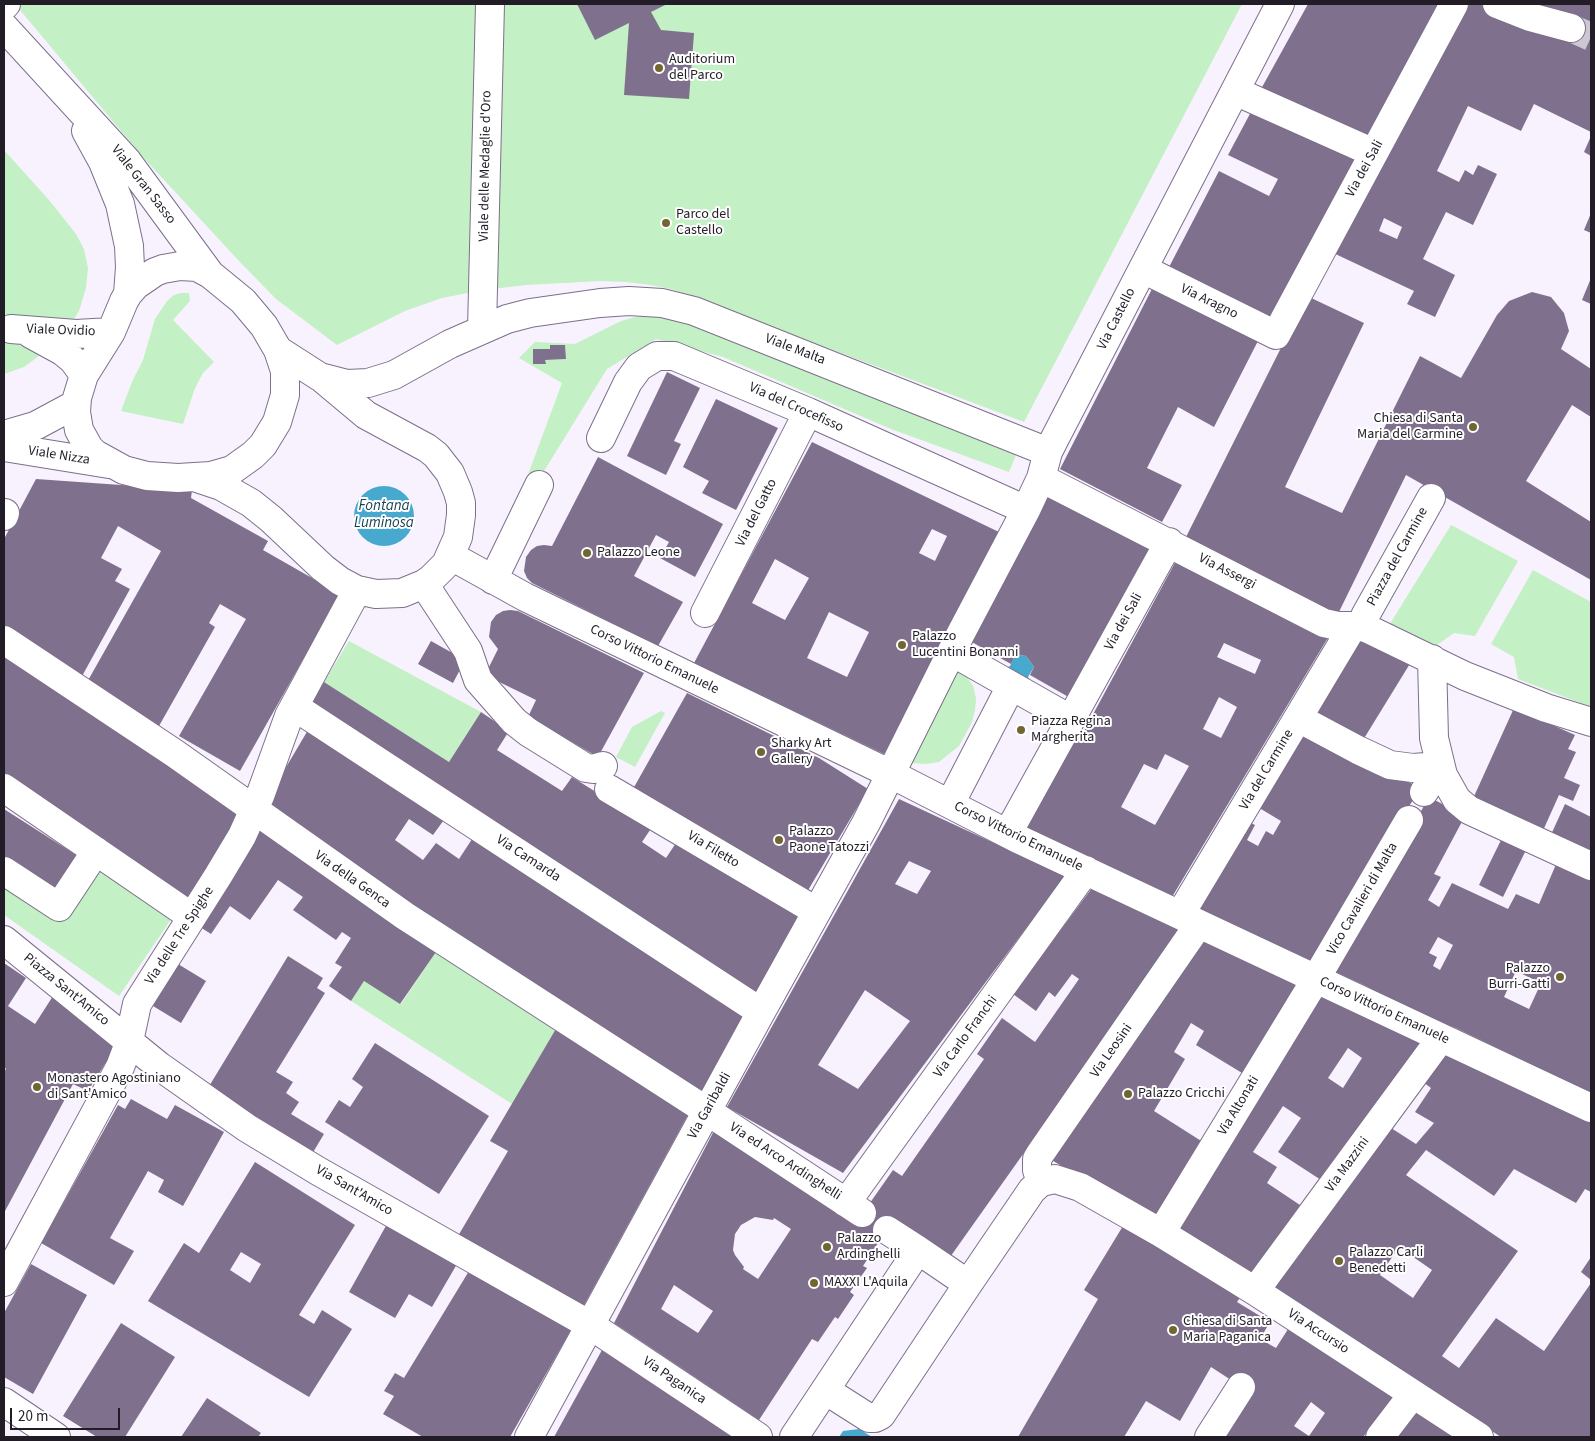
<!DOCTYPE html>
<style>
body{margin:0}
#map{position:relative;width:1595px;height:1441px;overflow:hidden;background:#f8f2fe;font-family:"Source Sans 3",sans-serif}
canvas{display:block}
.frame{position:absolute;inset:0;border:5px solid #221c27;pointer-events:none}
.scale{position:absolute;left:10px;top:1408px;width:110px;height:22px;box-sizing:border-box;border:2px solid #221c27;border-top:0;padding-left:6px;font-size:15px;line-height:18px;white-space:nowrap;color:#221c27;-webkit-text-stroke:4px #fff;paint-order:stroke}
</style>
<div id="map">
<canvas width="1595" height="1441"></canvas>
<div class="frame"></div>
<div class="scale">20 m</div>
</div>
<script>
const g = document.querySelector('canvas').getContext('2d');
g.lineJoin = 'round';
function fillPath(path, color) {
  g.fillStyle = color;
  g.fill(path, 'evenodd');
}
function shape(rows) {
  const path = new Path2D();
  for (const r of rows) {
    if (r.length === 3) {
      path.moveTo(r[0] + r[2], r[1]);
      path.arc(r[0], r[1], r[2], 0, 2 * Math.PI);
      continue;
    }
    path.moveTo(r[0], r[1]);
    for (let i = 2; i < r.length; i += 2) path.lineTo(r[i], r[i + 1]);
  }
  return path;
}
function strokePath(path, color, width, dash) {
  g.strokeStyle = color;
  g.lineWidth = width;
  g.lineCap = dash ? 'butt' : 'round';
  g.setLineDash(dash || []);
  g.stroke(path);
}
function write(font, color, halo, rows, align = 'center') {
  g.font = font + ' "Source Sans 3",sans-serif';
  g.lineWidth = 4;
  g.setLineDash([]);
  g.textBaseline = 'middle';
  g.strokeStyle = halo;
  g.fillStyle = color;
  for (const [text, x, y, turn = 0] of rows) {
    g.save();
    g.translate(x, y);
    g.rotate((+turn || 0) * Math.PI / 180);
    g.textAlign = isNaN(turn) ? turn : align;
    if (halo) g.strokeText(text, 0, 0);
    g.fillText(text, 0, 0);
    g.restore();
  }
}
fillPath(shape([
 [15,4,1242,4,1024,422,674,290,651,285,626,282,601,281,526,285,483,290,442,298,405,311,337,345,276,299,239,261,141,155],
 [4,150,49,200,76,234,84,249,88,268,86,288,79,311,65,333,43,353,24,367,4,374],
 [181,293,189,293,190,301,173,320,214,362,203,373,195,388,183,424,121,411,132,382,143,360,155,319,167,301,174,295],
 [650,315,676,319,844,382,1016,455,1009,472,891,429,723,357,656,339,607,369,536,484,526,480,562,383,519,358,535,342,575,344,621,321,635,317],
 [550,345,565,345,566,359,545,360,545,364,533,364,533,349,550,349],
 [1451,525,1518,561,1475,636,1454,633,1434,647,1388,627],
 [1533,570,1591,602,1591,707,1518,679,1514,657,1491,644],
 [349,641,481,712,449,762,324,682],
 [958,667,967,677,973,686,976,698,975,710,972,722,959,746,939,762,926,764,911,763],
 [661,711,665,713,635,767,616,757,632,727],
 [76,855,172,918,119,996,4,915,4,860,53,893],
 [436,952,557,1027,512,1104,351,1001,364,981,401,1004]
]), '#c3f0c4');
fillPath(shape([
 [384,516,30],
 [1020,655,1026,656,1034,667,1028,677,1030,680,1027,682,1006,668,1010,666,1014,658],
 [859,1429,872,1437,839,1437,843,1431]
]), '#46a9cd');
fillPath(shape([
 [577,4,667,4,651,12,661,30,694,33,689,99,624,95,629,23,595,40],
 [1308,4,1446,4,1370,138,1261,89],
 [1461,4,1479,4,1565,41,1575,21,1537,4,1591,4,1591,132,1534,104,1521,131,1468,106,1437,171,1459,182,1465,170,1473,175,1478,165,1497,174,1473,225,1446,212,1423,259,1455,275,1435,317,1407,304,1414,291,1329,251],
 [1384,218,1402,227,1397,239,1379,231],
 [1252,110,1362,160,1272,322,1168,269,1219,171,1269,196,1278,179,1228,155],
 [1591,136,1591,156,1584,152],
 [1591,213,1591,233,1584,230],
 [1591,278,1591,304,1582,300],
 [1154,285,1259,339,1214,427,1178,407,1147,468,1182,485,1162,522,1060,469],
 [1532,292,1551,297,1564,313,1569,331,1561,349,1591,369,1591,417,1572,405,1526,481,1591,522,1591,580,1406,475,1336,618,1186,537,1307,296,1364,323,1285,487,1342,513,1420,356,1461,378,1497,315,1509,301],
 [550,345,565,345,566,359,545,360,546,364,533,364,533,349,550,349],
 [667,372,700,388,674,441,681,444,666,475,627,456],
 [716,399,778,428,736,510,702,493,709,481,683,467],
 [812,442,1001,533,884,754,694,663],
 [932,529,947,536,935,561,919,553],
 [775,559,809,578,785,620,752,603],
 [829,612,869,632,847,677,807,658],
 [598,457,723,524,695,577,660,558,669,542,656,535,634,576,683,602,658,646,532,583,527,578,524,571,526,557,531,550,537,546,544,545,552,546],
 [36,479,192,490,191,498,268,541,263,550,340,594,240,771,179,736,246,619,220,604,209,623,215,627,159,726,86,684,161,551,118,526,101,558,122,569,115,581,130,589,81,678,4,627,4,539],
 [1047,497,1153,550,1072,699,1030,675,1034,667,1026,656,1020,655,1014,658,1011,664,970,641],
 [1177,559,1329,636,1172,897,1023,827,1077,727,1084,731],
 [1224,643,1261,660,1255,674,1217,657],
 [1219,697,1237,707,1221,738,1203,729],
 [1165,754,1189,766,1155,825,1121,807,1144,764,1157,770],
 [510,610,518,611,644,673,598,757,528,717,536,700,485,675,498,649,489,637,491,622,496,615,503,611],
 [1356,635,1411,662,1360,745,1307,717],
 [431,641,465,660,453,683,418,664],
 [4,648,244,815,190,903,4,782],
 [324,682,449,762,481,712,509,731,497,750,562,791,572,777,652,827,642,842,666,858,678,840,798,916,753,997,307,707],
 [687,693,819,758,868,789,807,892,633,789],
 [1514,708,1575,735,1568,749,1576,752,1564,778,1580,785,1573,801,1559,795,1541,835,1471,803],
 [311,725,446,817,433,835,409,819,395,840,423,860,436,843,459,859,474,836,745,1012,699,1096,263,806],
 [1302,726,1420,788,1316,963,1195,907,1247,821,1255,825,1247,840,1258,846,1266,831,1273,835,1281,821,1256,806],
 [1429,797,1465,816,1434,874,1441,877,1428,900,1439,907,1452,883,1508,909,1516,894,1539,904,1557,862,1591,878,1591,1093,1456,1028,1416,1013,1364,985,1331,970],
 [1438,937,1453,945,1440,970,1433,966,1437,957,1429,953],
 [1516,971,1541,983,1529,1009,1504,997],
 [899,799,1065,876,843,1173,727,1107],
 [909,861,931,871,917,894,895,884],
 [865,990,910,1021,858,1089,818,1065],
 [1565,804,1591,817,1591,858,1549,839],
 [4,809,76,855,53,893,4,860],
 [258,830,436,952,400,1004,364,981,351,1001,329,986,342,967,335,963,351,938,342,932,336,940,293,910,303,897,278,880,250,920,230,906,211,934,200,927],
 [1503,836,1527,848,1503,897,1479,885],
 [1092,888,1184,927,948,1260,882,1237,863,1266,867,1268,850,1292,854,1295,838,1319,835,1317,818,1342,812,1339,759,1420,614,1323,717,1125,858,1220,893,1170,902,1176,984,1059,977,1054,1002,1018,1035,1042,1079,979,1072,974,1055,997,1049,992,1036,1011,1013,994],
 [755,1217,773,1220,774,1218,791,1229,758,1279,743,1269,744,1267,735,1255,733,1250,735,1234,741,1225],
 [674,1285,713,1311,698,1333,661,1309],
 [1202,935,1303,983,1247,1076,1196,1045,1204,1031,1191,1023,1174,1052,1185,1059,1154,1111,1206,1144,1158,1222,1048,1158],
 [288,956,323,978,317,988,325,993,276,1072,293,1082,286,1093,299,1102,291,1114,324,1134,312,1154,208,1088],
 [4,963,26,978,8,1006,35,1024,53,996,118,1043,88,1091,73,1084,4,1213,4,1072,6,1069,4,1067],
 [178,964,206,981,181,1023,153,1006],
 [1320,992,1424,1040,1321,1180,1278,1152,1301,1118,1283,1106,1253,1152,1277,1167,1267,1183,1303,1207,1254,1279,1171,1228],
 [1348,1048,1362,1058,1343,1088,1328,1078],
 [557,1027,690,1111,583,1307,458,1236,508,1151,490,1141],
 [375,1043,489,1116,439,1194,325,1122,339,1100,350,1107,363,1087,352,1079],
 [1445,1050,1591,1120,1591,1192,1585,1189,1576,1203,1514,1169,1494,1196,1426,1150,1406,1175,1518,1251,1442,1356,1459,1368,1496,1318,1544,1351,1591,1283,1591,1437,1501,1437,1269,1287,1388,1126,1416,1144,1434,1123,1415,1112,1431,1088,1423,1082],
 [1399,1247,1432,1270,1413,1298,1380,1275],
 [131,1099,167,1119,175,1105,224,1132,183,1206,158,1192,164,1180,148,1171,110,1238,134,1251,114,1285,41,1243,118,1105,125,1109],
 [255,1162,355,1225,299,1315,314,1324,322,1310,352,1329,309,1397,148,1301,184,1243,199,1253],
 [241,1252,261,1264,250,1283,230,1270],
 [1126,1221,1244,1292,1237,1302,1270,1322,1260,1339,1276,1348,1290,1326,1398,1396,1363,1437,1218,1437,1248,1391,1211,1367,1180,1421,1146,1401,1124,1437,1018,1437,1098,1299,1084,1290],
 [1311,1402,1325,1413,1309,1436,1294,1426],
 [387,1224,457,1264,432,1307,409,1294,395,1318,349,1292],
 [1591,1257,1591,1280,1581,1272],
 [31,1264,87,1295,33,1394,4,1377,4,1313],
 [469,1271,571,1330,510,1437,423,1437,383,1414,394,1396,384,1391,395,1373,404,1378],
 [121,1323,175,1357,125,1437,97,1437,63,1416],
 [602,1350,734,1437,554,1437],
 [207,1398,261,1433,258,1437,181,1437],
 [1415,1410,1456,1437,1394,1437]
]), '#7f718d');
strokePath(shape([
 [1571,28,1591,37]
]), '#cdc7d3', 28, [28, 14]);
const minor = shape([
 [1497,4,1530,17,1571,28],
 [4,6,6,4],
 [4,27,127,161,210,274],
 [1235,91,1374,153],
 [86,131,103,162,120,204,129,246,130,267,128,294],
 [180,266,197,267,210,274,243,301,264,326,278,350,285,371,285,395,277,422,263,445,253,455,232,470,211,476,178,478,147,476,124,470,95,454,89,448,79,430,76,412,77,398,84,375,111,332,124,301,128,294,136,285,155,272,163,269,180,266],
 [1143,269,1276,335,1454,4],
 [11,329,76,334,111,332],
 [482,329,490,4],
 [31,334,62,351,73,360,84,375],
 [278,350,320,377,347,384,368,383,394,375,450,344,507,319,530,313,600,303,629,301,662,303,694,311,1048,452],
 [4,435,35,426,76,404],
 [601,438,628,382,639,367,657,356,674,356,808,412,1026,510],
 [4,447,109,464],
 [197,478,221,486,251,503,271,519,323,568,340,581,357,590,376,594,402,593,424,584,431,579,446,564,458,537,461,515,461,503,458,492,450,473,436,455,427,448,366,415,323,379],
 [1041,478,1324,623,1338,626,1359,626,1368,629,1465,676,1546,708,1591,722],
 [4,516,5,513],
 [451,556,525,597,891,774,1016,838,1591,1108],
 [493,580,539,485],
 [424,584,468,651,478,680,514,721,528,732,586,768,593,769,603,766],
 [705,613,808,412],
 [1365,616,1431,498],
 [4,640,174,753,405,916,707,1111,862,1213],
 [952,652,1070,719],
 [1432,659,1434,738,1443,775,1457,800,1469,810,1591,866],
 [295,707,761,1012],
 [1298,718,1358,750,1390,765,1413,768,1440,766],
 [4,788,192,917],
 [609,789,816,911],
 [1424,792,1440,766],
 [950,804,1011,686],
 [1008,833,1169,542],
 [4,871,59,907,96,851],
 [1180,915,1353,626],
 [4,940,159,1066,247,1128,318,1171,590,1325,758,1437],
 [1041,1182,1037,1170,1037,1159,1040,1154,1199,924],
 [846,1203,1086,870],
 [887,1230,918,1250],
 [1161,1233,1311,987,1409,820],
 [4,1282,120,1067,128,1046,137,1004,218,876,242,836,260,796,289,716,357,590],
 [1255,1291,1441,1038],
 [825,1390,869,1418,875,1418,881,1415,968,1284],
 [4,1402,56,1437],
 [529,1437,761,1012,866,823,960,635,1026,510,1041,478,1048,452,1053,442,1280,4],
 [794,1437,918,1250,968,1284,1032,1190,1041,1182,1055,1179,1080,1187,1161,1233,1255,1291,1479,1437],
 [1209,1437,1241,1387],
 [1380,1437,1413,1394]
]);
strokePath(minor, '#7d6f8b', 30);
strokePath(minor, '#fff', 28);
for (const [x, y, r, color] of [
 [659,68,5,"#716532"],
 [666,223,5,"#716532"],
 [1473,427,5,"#716532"],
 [587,553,5,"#716532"],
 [902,645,5,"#716532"],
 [1021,730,5,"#716532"],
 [761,752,5,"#716532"],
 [779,840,5,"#716532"],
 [1560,977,5,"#716532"],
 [37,1087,5,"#716532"],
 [1128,1094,5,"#716532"],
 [827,1247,5,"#716532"],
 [1339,1261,5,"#716532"],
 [814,1283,5,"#716532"],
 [1173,1330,5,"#716532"]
]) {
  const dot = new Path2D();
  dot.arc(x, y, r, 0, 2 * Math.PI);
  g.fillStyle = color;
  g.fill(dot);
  strokePath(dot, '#fff', 2);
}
write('14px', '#221c27', '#fff', [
 ["Auditorium",669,60],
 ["del Parco",669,76],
 ["Parco del",676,215],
 ["Castello",676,231],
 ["Chiesa di Santa",1463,419,"right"],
 ["Maria del Carmine",1463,435,"right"],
 ["Palazzo Leone",597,553],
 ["Palazzo",912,637],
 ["Lucentini Bonanni",912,653],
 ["Piazza Regina",1031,722],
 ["Margherita",1031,738],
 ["Sharky Art",771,744],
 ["Gallery",771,760],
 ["Palazzo",789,832],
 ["Paone Tatozzi",789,848],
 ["Palazzo",1550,969,"right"],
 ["Burri-Gatti",1550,985,"right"],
 ["Monastero Agostiniano",47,1079],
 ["di Sant'Amico",47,1095],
 ["Palazzo Cricchi",1138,1094],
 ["Palazzo",837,1239],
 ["Ardinghelli",837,1255],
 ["Palazzo Carli",1349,1253],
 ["Benedetti",1349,1269],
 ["MAXXI L'Aquila",824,1283],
 ["Chiesa di Santa",1183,1322],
 ["Maria Paganica",1183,1338]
], 'left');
write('14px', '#221c27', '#fff', [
 ["Viale delle Medaglie d'Oro",486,166,-89],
 ["Via dei Sali",1365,169,-61],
 ["Viale Gran Sasso",143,185,52],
 ["Via Aragno",1209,302,26],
 ["Via Castello",1117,319,-63],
 ["Viale Ovidio",61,331,2],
 ["Viale Malta",795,350,21],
 ["Via del Crocefisso",796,408,24],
 ["Viale Nizza",59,456,9],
 ["Via del Gatto",757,513,-63],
 ["Piazza del Carmine",1398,557,-61],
 ["Via Assergi",1227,572,27],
 ["Via dei Sali",1124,622,-61],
 ["Corso Vittorio Emanuele",654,660,26],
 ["Via del Carmine",1267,770,-59],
 ["Corso Vittorio Emanuele",1018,837,26],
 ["Via Filetto",713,850,31],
 ["Via Camarda",528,859,33],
 ["Via della Genca",352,880,35],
 ["Vico Cavalieri di Malta",1363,899,-60],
 ["Via delle Tre Spighe",180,936,-57],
 ["Piazza Sant'Amico",66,990,39],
 ["Corso Vittorio Emanuele",1384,1011,25],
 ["Via Carlo Franchi",966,1037,-54],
 ["Via Leosini",1112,1051,-55],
 ["Via Garibaldi",710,1106,-61],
 ["Via Altonati",1239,1106,-59],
 ["Via ed Arco Ardinghelli",785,1162,33],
 ["Via Mazzini",1348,1165,-54],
 ["Via Sant'Amico",354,1191,30],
 ["Via Accursio",1318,1332,33],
 ["Via Paganica",674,1381,34]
]);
write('italic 15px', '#184353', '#fff', [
 ["Fontana",384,507],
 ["Luminosa",384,524]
]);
</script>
